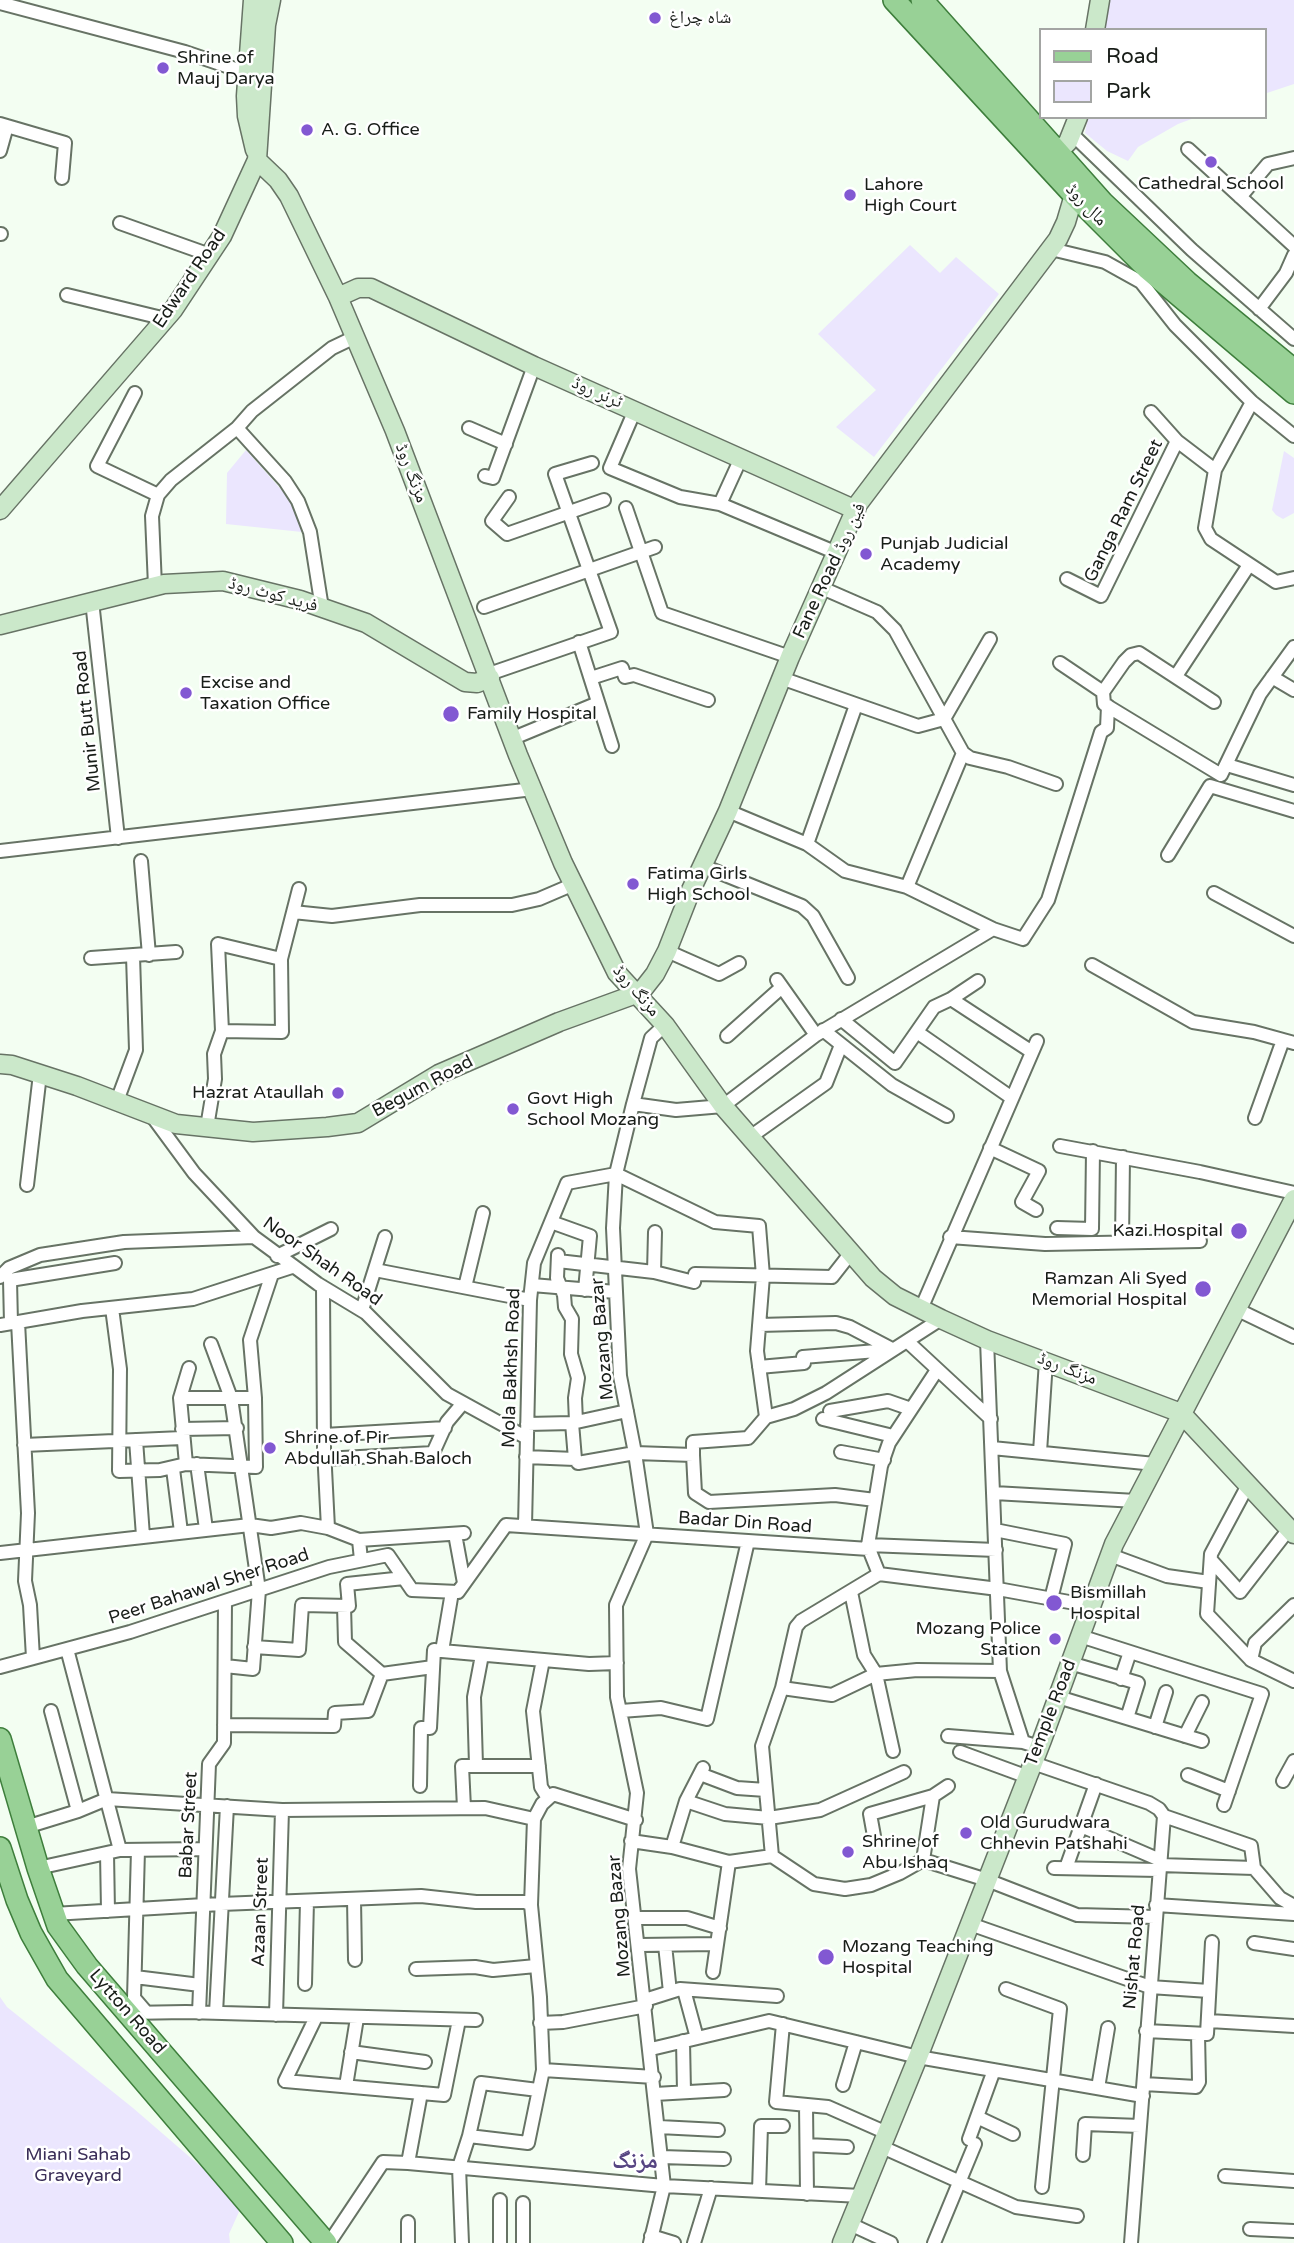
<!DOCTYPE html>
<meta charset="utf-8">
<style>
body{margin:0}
#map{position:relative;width:1294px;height:2243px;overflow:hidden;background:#f3fef2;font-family:"Varela Round",sans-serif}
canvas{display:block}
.legend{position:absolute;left:1039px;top:28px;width:228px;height:91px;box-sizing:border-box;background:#fff;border:2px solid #a3a5a3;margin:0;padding:9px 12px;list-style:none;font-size:21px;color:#181d18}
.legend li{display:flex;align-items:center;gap:14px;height:35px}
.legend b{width:35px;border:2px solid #a3a5a3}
</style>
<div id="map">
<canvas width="1294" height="2243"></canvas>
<ul class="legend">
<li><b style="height:9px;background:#98d196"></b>Road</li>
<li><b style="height:19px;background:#ebe6fe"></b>Park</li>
</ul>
</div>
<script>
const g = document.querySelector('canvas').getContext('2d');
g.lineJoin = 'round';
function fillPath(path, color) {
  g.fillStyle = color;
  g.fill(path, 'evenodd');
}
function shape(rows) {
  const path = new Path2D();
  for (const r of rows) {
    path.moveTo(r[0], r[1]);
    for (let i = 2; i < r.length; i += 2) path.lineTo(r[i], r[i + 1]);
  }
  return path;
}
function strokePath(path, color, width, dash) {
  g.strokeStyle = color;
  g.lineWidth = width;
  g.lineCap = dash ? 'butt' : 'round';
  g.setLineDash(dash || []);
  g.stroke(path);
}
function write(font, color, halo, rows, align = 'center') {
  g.font = font + ' "Varela Round","Noto Naskh Arabic",sans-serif';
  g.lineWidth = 5;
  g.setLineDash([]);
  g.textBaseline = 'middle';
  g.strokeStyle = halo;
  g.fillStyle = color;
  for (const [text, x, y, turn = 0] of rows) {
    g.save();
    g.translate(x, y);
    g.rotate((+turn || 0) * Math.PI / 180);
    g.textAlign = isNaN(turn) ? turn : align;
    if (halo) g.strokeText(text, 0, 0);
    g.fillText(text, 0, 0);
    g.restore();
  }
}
fillPath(shape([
 [1108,0,1294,0,1294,84,1264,94,1264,30,1103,30],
 [1088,117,1197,117,1178,124,1138,147,1128,161,1107,151,1085,133],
 [910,245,940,273,956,257,999,294,874,457,836,427,876,390,818,334],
 [246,450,294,504,302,532,226,524,227,473],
 [1284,451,1294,458,1294,513,1283,519,1276,515,1272,510],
 [0,1997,7,2007,133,2108,243,2203,229,2234,230,2243,0,2243]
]), '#ebe6fe');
const street = shape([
 [0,3,185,52,247,73],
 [0,124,65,143,62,178],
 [1072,134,1192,250,1294,339],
 [1188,149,1294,246],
 [0,151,7,126],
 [1240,197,1268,164,1294,158],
 [120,223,210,255],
 [0,234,1,234],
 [1051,249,1105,262,1141,282,1175,325,1252,402,1294,436],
 [67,295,166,319],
 [1259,309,1286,273,1294,255],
 [135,393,97,466,158,495],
 [635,410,610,468,680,497,720,504,837,553],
 [1151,412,1177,441],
 [237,428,285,481,298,501,310,532,322,608],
 [469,428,506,444],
 [1215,470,1205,528,1211,539,1276,582,1294,578],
 [485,476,493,478,534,366],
 [509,497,492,521,507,534,604,500],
 [720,504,741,458],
 [626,508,662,613,790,657],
 [1067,579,1101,596,1177,441,1215,470,1252,402],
 [155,586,152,516,158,495,171,480,237,428,252,411,332,348,355,337],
 [822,588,877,612,895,630,963,753,970,758,1008,767,1056,784],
 [92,601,118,838],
 [484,607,655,547],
 [579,642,612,746],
 [1060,663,1103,692],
 [489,674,611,632,555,474,592,463],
 [1176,676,1249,565],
 [1272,677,1294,690],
 [591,678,622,668,625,677,634,675,708,700],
 [781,678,918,726,944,719,990,639],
 [1214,702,1139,653,1131,655,1124,662,1103,692,1104,704,1221,775,1260,694,1294,647],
 [511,739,598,703],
 [1227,765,1294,785],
 [728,811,807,844,845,871,907,887,993,929,1023,939,1048,900,1101,732,1107,728,1108,706],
 [807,844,856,705],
 [0,851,533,789],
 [1168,855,1210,786,1294,811],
 [141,861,149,955],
 [703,866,802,906,813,916,848,978],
 [907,887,963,753],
 [1214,893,1294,936],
 [293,912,332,916,420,905,512,905,539,899,574,884],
 [667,951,719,974,739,963],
 [91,958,176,952],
 [1092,965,1193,1022,1254,1032,1294,1043],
 [777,980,816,1035],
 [951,999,1032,1052],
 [841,1019,895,1063,934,1007,951,999,978,981],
 [823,1030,892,1085,947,1116],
 [222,1031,282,1032,281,959,299,889],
 [917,1032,1012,1098],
 [727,1036,782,987],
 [117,1101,136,1050,133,956],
 [633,1104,676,1110,723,1106,816,1035,993,929],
 [152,1116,194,1173,254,1237,318,1284,366,1313,447,1394,527,1438],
 [1255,1118,1283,1040],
 [207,1127,215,1079,214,1054,222,1031,218,944,281,959],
 [750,1137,826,1083,841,1045],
 [1060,1146,1200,1172,1294,1193],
 [990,1148,1039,1171,1022,1202,1036,1210],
 [616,1174,715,1222,759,1226,763,1276,757,1351,766,1417],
 [27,1185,40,1074],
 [551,1222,590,1236,585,1290],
 [1057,1228,1092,1229,1093,1151],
 [950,1237,1045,1244,1200,1241],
 [1122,1242,1123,1157],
 [558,1255,557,1278,564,1295,565,1307,572,1319,571,1354,578,1378,575,1398,576,1422],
 [277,1256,331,1229],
 [558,1261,654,1272,694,1282,695,1274,832,1277,850,1254],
 [375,1270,530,1300],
 [654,1272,655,1232],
 [0,1277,9,1268,40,1255,124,1242,254,1237],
 [532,1285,616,1292],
 [323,1287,324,1449,328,1528,359,1540,361,1560],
 [465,1287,483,1213],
 [112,1308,120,1369,119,1471,160,1470,186,1464,256,1467,255,1398,250,1340,272,1274],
 [921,1309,1037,1041],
 [1236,1309,1294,1337],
 [362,1310,385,1237],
 [18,1322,28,1513,25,1581,30,1605,33,1658],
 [11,1323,10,1280,115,1263],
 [0,1325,82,1311,193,1299,292,1267],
 [759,1325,836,1323,850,1327,892,1349],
 [987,1340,1000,1671,1023,1742,1039,1747],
 [908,1342,991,1419],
 [211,1344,231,1398,259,1590,253,1669,225,1666],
 [759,1367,804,1363,803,1357,889,1350],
 [937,1370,889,1443,881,1466,868,1545,996,1550],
 [180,1398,255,1398],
 [830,1411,888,1401,911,1409],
 [823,1419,893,1436],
 [527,1424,572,1423,627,1411],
 [182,1429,237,1428],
 [324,1435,445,1428],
 [136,1440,143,1536],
 [24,1445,182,1438],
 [992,1448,1155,1464],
 [841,1452,884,1460],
 [1040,1452,1046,1361],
 [693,1455,695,1493,709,1502,835,1495,875,1500],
 [526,1457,575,1459,572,1423],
 [324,1459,433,1453,447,1422,463,1403],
 [575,1459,578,1463,635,1453,693,1455,693,1442,748,1438,766,1417,794,1409,826,1393,941,1319],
 [186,1464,180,1398,189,1368],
 [197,1464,206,1529],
 [173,1469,181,1532],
 [1248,1485,1211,1554,1207,1614,1251,1660],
 [994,1493,1136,1501],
 [525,1526,530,1300,534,1263,567,1183,616,1174],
 [995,1530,1065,1544,1051,1599],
 [455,1534,464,1583],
 [359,1540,464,1533],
 [0,1553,250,1525,271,1528,301,1523,328,1528],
 [1110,1555,1167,1576,1209,1582],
 [1211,1560,1240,1592,1289,1529],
 [851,1592,864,1655,876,1674,893,1751],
 [1294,1605,1255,1643,1251,1660,1294,1681],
 [344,1606,345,1642,382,1674],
 [1080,1636,1262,1694,1224,1805],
 [254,1647,299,1650,302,1605,349,1606,347,1584,404,1578],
 [67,1649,120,1850],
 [442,1651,589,1664,617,1663],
 [543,1660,533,1711,541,1787,548,1798],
 [1070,1663,1138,1683,1127,1718],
 [0,1667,130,1632,329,1567,388,1555,412,1590,458,1592,506,1525,869,1549,879,1574,998,1589,1091,1606],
 [1121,1679,1130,1652],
 [782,1688,832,1695,876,1674,917,1670,1000,1671],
 [1058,1697,1202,1741],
 [51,1711,78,1811,107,1799,282,1810,485,1808,534,1819],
 [621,1711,661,1708,707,1719,748,1541],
 [224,1725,334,1726,335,1713,368,1711,382,1674,433,1667],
 [1155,1727,1166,1692],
 [948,1736,1023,1742],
 [1185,1736,1202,1702],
 [960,1752,1028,1777],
 [1033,1763,1149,1803,1159,1809,1164,1816,1131,2243],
 [476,1765,474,1697,482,1655],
 [700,1774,737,1788,766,1790],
 [1188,1775,1229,1791],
 [1283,1781,1294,1761],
 [420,1786,421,1728,430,1728,434,1650,442,1651,452,1592],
 [686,1801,725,1814,769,1818,820,1810,904,1772],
 [464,1808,462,1766,539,1766],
 [1164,1816,1251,1846,1254,1868,1280,1898,1294,1906],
 [1081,1826,1160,1860],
 [26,1827,78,1811],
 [874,1836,870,1814,933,1796],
 [631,1841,672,1847,729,1862,772,1856,814,1884,845,1889,871,1885,900,1873,923,1860,987,1880,1077,1915,1155,1917],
 [672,1847,686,1801,703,1768],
 [138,1850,134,1998,146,2012],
 [107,1853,108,1911],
 [772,1856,762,1746,782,1688,796,1627,801,1621,879,1574],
 [923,1860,933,1796,948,1786],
 [1160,1865,1254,1868],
 [38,1868,120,1850,205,1849],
 [1054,1868,1159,1870],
 [1066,1868,1096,1784],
 [354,1899,355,1960],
 [1156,1905,1294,1914],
 [53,1914,221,1904,421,1896,476,1902,525,1902,531,1905],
 [635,1918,687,1918,720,1928],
 [970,1924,1150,1987,1209,1991],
 [1254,1943,1294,1949],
 [639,1945,717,1944],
 [665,1945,670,1992],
 [416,1969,475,1967,493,1970,536,1966],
 [713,1972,729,1862],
 [135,1977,200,1985],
 [305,1984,307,1901],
 [1006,1989,1060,2009,1042,2187],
 [684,1990,697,2038],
 [645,2000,680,1989,777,1996],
 [128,2013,186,2012,476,2020],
 [199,2013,209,1764,224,1743,225,1601],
 [216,2013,227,1806],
 [276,2015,282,1810],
 [316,2017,285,2081,444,2095,459,2020],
 [1209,2021,1294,2026],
 [540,2023,563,2022,646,2006],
 [783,2024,776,2102,828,2107,887,2133],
 [1146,2031,1207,2034,1212,1942],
 [683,2041,684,2092],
 [651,2049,769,2021,918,2057,1143,2096],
 [351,2052,425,2062],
 [543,2070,654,2077],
 [1144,2084,1196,2087,1199,2082,1198,2034],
 [843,2085,856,2042],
 [346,2086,357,2018],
 [1098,2088,1108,2028],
 [538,2090,481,2083,469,2136,528,2143,543,2070,540,1997,531,1905,534,1819,542,1804,553,1794,636,1820],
 [655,2094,724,2090],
 [806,2105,807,2194],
 [977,2117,1013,2134],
 [659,2127,718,2130],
 [969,2139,994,2070],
 [807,2145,847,2147],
 [882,2147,1016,2207,1077,2216],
 [1083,2155,1085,2124,1140,2126],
 [662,2157,724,2159],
 [408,2163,664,2186,861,2196],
 [1225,2176,1294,2181],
 [759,2191,761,2126,783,2126],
 [408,2222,408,2243],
 [850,2224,891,2243],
 [1250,2229,1294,2231],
 [651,2236,674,2243],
 [329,2243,383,2162,408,2163,421,2093],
 [462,2243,459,2167,469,2136],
 [500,2243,500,2200],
 [523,2243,523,2203],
 [650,2243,664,2186,629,1869,637,1793,617,1697,616,1605,647,1534,635,1453,620,1376,613,1228,616,1174,633,1104,651,1038,665,1025],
 [694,2243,711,2188],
 [934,2243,975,2144]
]);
const secondary = shape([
 [253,0,246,96,247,116,255,150],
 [1095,30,1100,0],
 [257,160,278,180,289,196,338,297,395,431,518,755,563,863,617,973,665,1025,723,1106,873,1278,895,1296,941,1319,987,1340,1181,1413,1294,1534],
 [1050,160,1068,142,1078,117],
 [338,297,358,288,371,288,534,366,856,510],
 [0,510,173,310,222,236,257,160,266,25,271,0],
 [0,625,164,584,223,581,300,600,366,623,465,682,477,683,490,678],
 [0,1064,12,1065,77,1086,176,1124,253,1132,327,1127,358,1123,439,1074,559,1022,636,994,644,988,655,974,667,951,691,890,728,811,790,657,858,504,1058,239,1066,222,1074,195,1082,187],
 [842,2243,918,2057,1042,1740,1114,1544,1294,1199]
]);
const primary = shape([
 [894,0,1074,195,1148,269,1294,393],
 [922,0,1103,203,1187,282,1294,370],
 [0,1739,38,1868,58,1926,87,1966,326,2243],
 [0,1848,17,1900,31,1933,57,1979,282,2243]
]);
strokePath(street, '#677365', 16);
strokePath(secondary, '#677365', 21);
strokePath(primary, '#3e7e3c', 24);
strokePath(street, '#fff', 12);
strokePath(secondary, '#cbe8ca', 18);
strokePath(primary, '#98d196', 21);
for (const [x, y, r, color] of [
 [655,18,7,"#8258d2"],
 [163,68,7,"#8258d2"],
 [307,130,7,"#8258d2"],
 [1211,162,7,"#8258d2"],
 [850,195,7,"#8258d2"],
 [866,554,7,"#8258d2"],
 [186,693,7,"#8258d2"],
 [451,714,9,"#8258d2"],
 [633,884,7,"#8258d2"],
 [338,1093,7,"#8258d2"],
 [513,1109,7,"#8258d2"],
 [1239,1231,9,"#8258d2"],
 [1203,1289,9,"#8258d2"],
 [270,1448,7,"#8258d2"],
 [1054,1603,9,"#8258d2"],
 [1055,1639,7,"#8258d2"],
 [966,1833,7,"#8258d2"],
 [848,1852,7,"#8258d2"],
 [826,1957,9,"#8258d2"]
]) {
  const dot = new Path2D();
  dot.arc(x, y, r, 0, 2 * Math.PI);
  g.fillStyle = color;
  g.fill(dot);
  strokePath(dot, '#fff', 2.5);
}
write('18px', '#181d18', '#fff', [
 ["شاہ چراغ",669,18],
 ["Shrine of",177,58],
 ["Mauj Darya",177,79],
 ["A. G. Office",321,130],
 ["Cathedral School",1211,184,"center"],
 ["Lahore",864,185],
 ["High Court",864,206],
 ["Punjab Judicial",880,544],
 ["Academy",880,565],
 ["Excise and",200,683],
 ["Taxation Office",200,704],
 ["Family Hospital",467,714],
 ["Fatima Girls",647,874],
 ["High School",647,895],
 ["Hazrat Ataullah",324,1093,"right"],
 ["Govt High",527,1099],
 ["School Mozang",527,1120],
 ["Kazi Hospital",1223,1231,"right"],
 ["Ramzan Ali Syed",1187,1279,"right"],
 ["Memorial Hospital",1187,1300,"right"],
 ["Shrine of Pir",284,1438],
 ["Abdullah Shah Baloch",284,1459],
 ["Bismillah",1070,1593],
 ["Hospital",1070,1614],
 ["Mozang Police",1041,1629,"right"],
 ["Station",1041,1650,"right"],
 ["Old Gurudwara",980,1823],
 ["Chhevin Patshahi",980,1844],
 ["Shrine of",862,1842],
 ["Abu Ishaq",862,1863],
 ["Mozang Teaching",842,1947],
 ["Hospital",842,1968]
], 'left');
write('18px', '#181d18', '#fff', [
 ["مال روڈ",1086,205,46],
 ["Edward Road",190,279,-56],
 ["ٹرنر روڈ",597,393,24],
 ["مزنگ روڈ",411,473,69],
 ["Ganga Ram Street",1124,511,-64],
 ["Fane Road فین روڈ",830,571,-65],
 ["فرید کوٹ روڈ",273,595,15],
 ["Munir Butt Road",88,721,-96],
 ["مزنگ روڈ",636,991,49],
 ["Begum Road",423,1087,-28],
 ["Noor Shah Road",322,1262,35],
 ["Mozang Bazar",603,1339,-95],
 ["Mola Bakhsh Road",512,1368,-88],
 ["مزنگ روڈ",1067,1369,21],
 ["Badar Din Road",745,1523,4],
 ["Peer Bahawal Sher Road",209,1587,-18],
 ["Temple Road",1051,1713,-69],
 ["Babar Street",189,1825,-87],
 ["Azaan Street",261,1912,-88],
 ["Mozang Bazar",620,1916,-95],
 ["Nishat Road",1135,1957,-85],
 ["Lytton Road",127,2012,49]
]);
write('18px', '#3a2e58', '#fff', [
 ["Miani Sahab",78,2155],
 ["Graveyard",78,2176]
]);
write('bold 24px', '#564482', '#fff', [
 ["مزنگ",635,2162]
]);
</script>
